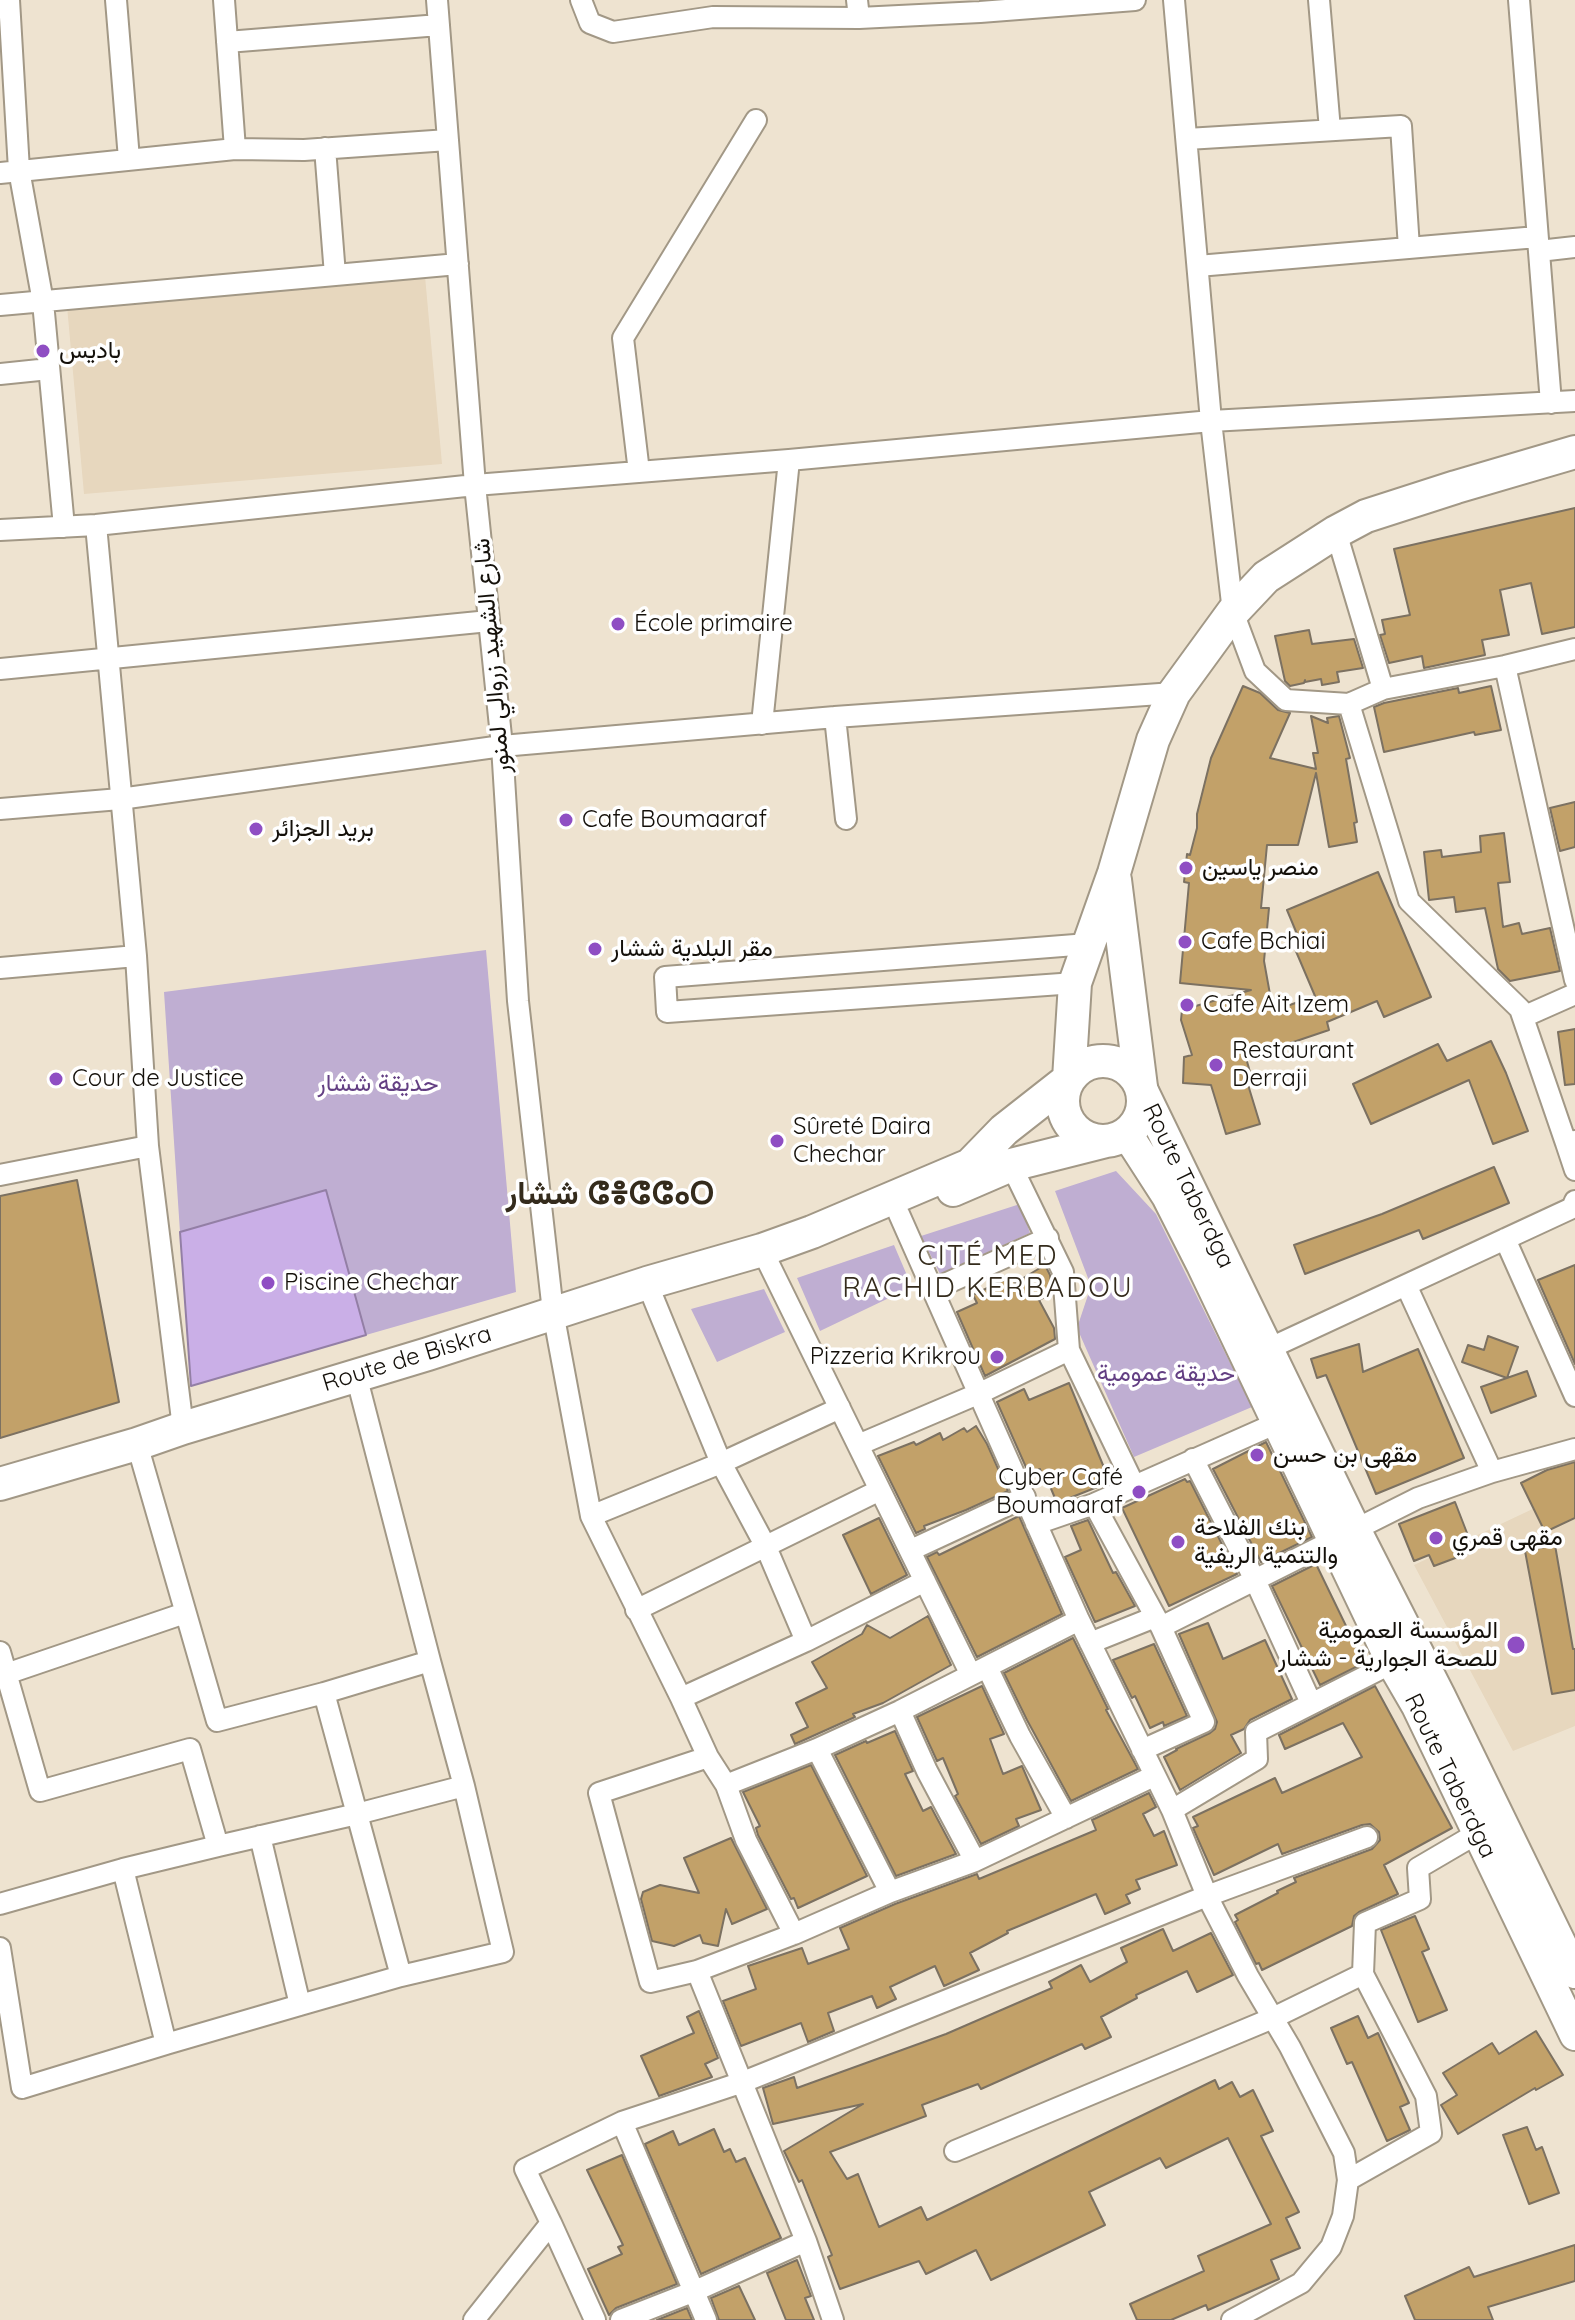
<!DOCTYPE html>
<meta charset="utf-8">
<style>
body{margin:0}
canvas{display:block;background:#eee3d0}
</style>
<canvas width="1575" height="2320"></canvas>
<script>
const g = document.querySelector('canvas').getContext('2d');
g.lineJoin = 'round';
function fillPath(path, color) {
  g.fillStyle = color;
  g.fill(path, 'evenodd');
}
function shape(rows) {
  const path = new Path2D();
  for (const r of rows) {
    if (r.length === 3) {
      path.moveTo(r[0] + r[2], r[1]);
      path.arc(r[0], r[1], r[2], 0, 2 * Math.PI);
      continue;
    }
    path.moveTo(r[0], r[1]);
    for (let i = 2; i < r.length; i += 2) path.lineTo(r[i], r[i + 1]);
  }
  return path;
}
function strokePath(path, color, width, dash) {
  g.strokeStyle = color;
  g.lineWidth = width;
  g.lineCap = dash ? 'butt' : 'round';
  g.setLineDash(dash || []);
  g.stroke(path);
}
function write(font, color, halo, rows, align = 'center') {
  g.font = font + ' Quicksand,Vazirmatn,"Noto Sans Tifinagh",sans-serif';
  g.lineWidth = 7;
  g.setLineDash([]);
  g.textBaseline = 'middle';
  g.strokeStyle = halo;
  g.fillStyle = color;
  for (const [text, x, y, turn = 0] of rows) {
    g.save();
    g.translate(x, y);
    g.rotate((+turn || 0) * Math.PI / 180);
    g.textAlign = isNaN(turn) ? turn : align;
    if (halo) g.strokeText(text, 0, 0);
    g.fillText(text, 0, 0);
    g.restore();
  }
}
fillPath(shape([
 [425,276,442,464,84,494,67,306],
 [1575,1489,1575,1726,1513,1751,1414,1565]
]), '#e7d7be');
fillPath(shape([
 [486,950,516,1292,366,1335,326,1190,180,1232,164,992],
 [1116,1171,1156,1214,1252,1407,1134,1457,1077,1328,1091,1286,1055,1191],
 [1020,1204,1030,1233,940,1274,921,1236],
 [894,1245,912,1287,820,1331,797,1278],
 [764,1289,785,1332,717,1362,691,1309]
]), '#bfaed2');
const water = shape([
 [326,1190,366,1335,191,1386,180,1232,326,1190]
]);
fillPath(water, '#caafe7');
strokePath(water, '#937fa5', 2);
const building = shape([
 [1575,508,1575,627,1542,634,1531,583,1500,590,1509,635,1482,640,1485,655,1424,668,1422,656,1389,663,1380,635,1385,634,1382,620,1410,615,1394,549,1575,508],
 [1309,630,1312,644,1354,639,1363,668,1337,672,1339,682,1322,685,1321,679,1305,682,1305,680,1304,683,1290,686,1285,681,1275,636,1309,630],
 [1243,686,1260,693,1278,710,1290,713,1270,758,1316,769,1313,753,1318,753,1311,716,1328,723,1327,718,1339,716,1350,758,1346,759,1357,822,1354,823,1357,842,1329,847,1316,773,1298,845,1267,845,1261,908,1269,908,1264,961,1273,1011,1315,996,1295,949,1302,946,1287,910,1378,872,1431,997,1384,1017,1377,1001,1327,1022,1329,1030,1246,1058,1250,1072,1249,1088,1260,1124,1226,1134,1211,1085,1183,1083,1184,1057,1192,1055,1181,1020,1182,1010,1251,990,1180,983,1189,883,1184,882,1187,854,1190,855,1197,828,1197,814,1211,758,1243,686],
 [1491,686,1501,730,1475,735,1474,732,1384,752,1374,707,1384,703,1458,688,1459,693,1491,686],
 [1575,802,1575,847,1560,851,1550,808,1575,802],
 [1504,833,1510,882,1498,883,1503,927,1519,923,1522,934,1550,928,1560,971,1510,981,1498,969,1485,908,1456,912,1454,897,1429,900,1424,852,1441,850,1442,857,1481,852,1480,836,1504,833],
 [1575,1029,1575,1084,1565,1085,1558,1032,1575,1029],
 [1491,1041,1506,1073,1528,1131,1493,1144,1469,1080,1371,1124,1353,1084,1438,1044,1447,1061,1491,1041],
 [1494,1167,1509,1203,1423,1239,1419,1230,1305,1274,1294,1245,1382,1214,1494,1167],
 [77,1180,119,1402,0,1438,0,1196,77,1180],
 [1045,1265,1050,1275,1052,1293,1039,1300,1054,1328,1055,1339,985,1376,957,1312,977,1303,973,1295,1012,1276,1015,1283,1045,1265],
 [1575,1265,1575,1364,1538,1280,1575,1265],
 [1488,1336,1518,1347,1507,1378,1462,1362,1468,1345,1484,1350,1488,1336],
 [1359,1344,1363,1372,1418,1349,1464,1458,1376,1494,1326,1375,1317,1378,1311,1359,1359,1344],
 [1527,1371,1536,1396,1491,1413,1481,1387,1527,1371],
 [1069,1383,1110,1482,1057,1503,1047,1479,1044,1480,1040,1469,1029,1474,997,1402,1024,1389,1029,1400,1069,1383],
 [976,1426,987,1444,1008,1491,966,1510,924,1526,925,1529,916,1533,878,1456,914,1442,916,1445,940,1433,943,1440,964,1428,967,1432,976,1426],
 [1266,1442,1312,1537,1261,1562,1213,1469,1266,1442],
 [1575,1462,1575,1518,1545,1532,1521,1483,1547,1470,1575,1462],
 [1185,1479,1187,1482,1190,1481,1237,1574,1169,1606,1122,1508,1185,1479],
 [1455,1502,1474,1551,1434,1566,1429,1555,1414,1561,1399,1524,1455,1502],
 [1019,1516,1062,1614,977,1657,927,1557,937,1552,939,1555,1019,1516],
 [879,1518,907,1575,871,1594,843,1535,879,1518],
 [1088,1520,1113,1573,1116,1572,1135,1606,1095,1622,1065,1557,1081,1550,1071,1526,1088,1520],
 [1555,1545,1573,1649,1575,1649,1575,1690,1552,1694,1525,1551,1555,1545],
 [1316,1564,1364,1663,1320,1685,1272,1586,1316,1564],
 [928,1616,951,1665,883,1703,853,1714,855,1717,795,1744,791,1735,808,1727,796,1703,827,1688,812,1662,862,1634,867,1625,890,1638,928,1616],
 [1208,1623,1223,1659,1265,1640,1292,1699,1250,1720,1244,1729,1231,1735,1241,1753,1180,1790,1164,1757,1177,1750,1176,1749,1210,1733,1215,1729,1217,1722,1179,1634,1208,1623],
 [1073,1638,1108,1709,1106,1710,1138,1769,1071,1801,1027,1720,1004,1673,1073,1638],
 [1154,1644,1187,1716,1164,1726,1163,1722,1150,1728,1135,1696,1132,1698,1113,1660,1154,1644],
 [982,1686,1004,1734,990,1739,1003,1774,1022,1766,1041,1810,1016,1819,1019,1826,981,1844,955,1796,958,1794,943,1758,937,1761,917,1717,982,1686],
 [1375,1686,1452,1828,1384,1865,1398,1894,1359,1912,1354,1916,1352,1926,1262,1970,1259,1963,1256,1964,1235,1922,1238,1920,1235,1915,1278,1893,1277,1891,1296,1882,1294,1878,1372,1849,1380,1840,1379,1832,1370,1824,1362,1825,1282,1854,1278,1844,1214,1875,1193,1828,1198,1826,1193,1817,1275,1778,1282,1793,1362,1757,1343,1723,1285,1749,1279,1735,1375,1686],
 [895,1731,913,1771,905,1774,923,1811,931,1807,956,1854,896,1876,835,1755,866,1741,867,1743,895,1731],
 [811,1765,867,1876,798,1908,794,1898,791,1899,758,1835,756,1828,760,1826,743,1792,811,1765],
 [1149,1793,1156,1807,1143,1814,1154,1836,1164,1831,1177,1865,1136,1880,1140,1889,1126,1895,1130,1903,1105,1914,1096,1894,1007,1931,1008,1933,970,1953,979,1970,944,1986,935,1966,890,1987,896,1999,877,2008,872,1996,828,2013,834,2031,808,2042,801,2023,741,2046,723,2001,756,1989,748,1966,802,1948,808,1964,849,1949,840,1928,895,1904,977,1874,979,1879,1096,1830,1092,1820,1149,1793],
 [731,1838,767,1909,732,1924,726,1909,718,1946,703,1943,700,1935,674,1946,652,1941,641,1899,643,1892,660,1885,699,1893,684,1858,731,1838],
 [1415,1916,1429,1949,1422,1952,1447,2010,1418,2022,1381,1930,1415,1916],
 [1163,1929,1173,1951,1211,1933,1233,1975,1197,1992,1187,1971,1136,1995,1137,1998,1101,2017,1111,2037,1085,2049,1082,2044,981,2089,978,2084,922,2105,926,2116,830,2152,847,2179,858,2174,879,2227,921,2207,927,2220,1215,2080,1219,2089,1232,2082,1240,2097,1253,2090,1273,2131,1261,2136,1299,2212,1286,2218,1300,2248,1271,2260,1279,2279,1208,2310,1206,2305,1171,2320,1137,2320,1130,2304,1204,2271,1198,2256,1271,2224,1228,2138,1166,2168,1160,2158,1089,2192,1105,2225,991,2280,976,2250,926,2274,919,2261,840,2289,828,2257,832,2255,802,2180,799,2182,784,2151,863,2104,773,2124,763,2088,794,2077,797,2088,946,2034,1052,1988,1049,1982,1081,1965,1090,1982,1127,1962,1121,1948,1163,1929],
 [699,2011,718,2058,705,2064,712,2077,659,2096,641,2056,694,2033,687,2017,699,2011],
 [1358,2016,1368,2038,1378,2033,1409,2103,1400,2107,1410,2130,1387,2141,1352,2062,1347,2064,1331,2028,1358,2016],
 [1536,2031,1563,2075,1536,2090,1535,2088,1458,2134,1441,2105,1457,2095,1443,2073,1492,2043,1499,2054,1536,2031],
 [1527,2127,1536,2150,1542,2147,1559,2193,1529,2204,1503,2135,1527,2127],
 [714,2129,724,2152,730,2149,736,2162,745,2158,781,2238,701,2274,645,2144,673,2131,679,2145,714,2129],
 [622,2155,677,2284,616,2308,609,2315,588,2269,622,2254,618,2247,623,2245,587,2170,622,2155],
 [1575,2245,1575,2281,1488,2307,1493,2320,1415,2320,1405,2296,1469,2267,1474,2277,1575,2245],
 [797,2260,811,2296,805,2298,814,2320,786,2320,767,2273,797,2260],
 [739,2286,755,2320,719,2320,711,2298,739,2286],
 [687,2308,692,2320,657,2320,687,2308]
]);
fillPath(building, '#c2a169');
strokePath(building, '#7c7161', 2);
const street = shape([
 [9,0,19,170,43,302,64,527],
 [116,0,129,159],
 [224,0,235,149],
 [437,0,475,485,502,746,518,1001,553,1312,591,1516,681,1698,708,1757,726,1785,746,1840,794,1934],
 [581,0,590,23,613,32,713,17,859,18],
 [857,0,859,18,980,12,1135,0],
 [1174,0,1211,421,1233,612,1255,671,1286,700,1349,704,1383,689,1505,666,1575,649],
 [1319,0,1330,130],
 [1519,0,1551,403],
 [227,42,439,25],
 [1187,139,1401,126,1409,248],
 [325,148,335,275],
 [0,173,235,149,304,150,448,140],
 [1539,251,1575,247],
 [1198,266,1537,237],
 [0,305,458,264],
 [0,374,49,369],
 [639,472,623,338,756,120],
 [96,525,136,956,148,1146,183,1428],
 [0,530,96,525,475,485,789,460,1211,421,1575,401],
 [1336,532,1383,689],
 [1505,666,1575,980],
 [0,669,489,621],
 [1349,704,1409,901,1520,1009,1566,1143,1575,1141],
 [835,717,846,819],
 [762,724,789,460],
 [0,809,120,799,502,746,835,717,1174,693],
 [0,968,136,956],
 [1075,983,667,1012,665,977,1088,944],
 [1523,1017,1575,994],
 [1566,1143,1575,1170],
 [1011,1165,1063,1272,1069,1350,1134,1485],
 [0,1175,148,1146],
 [899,1214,1079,1620,1172,1810,1207,1896,1248,1976,1290,2047,1344,2153,1348,2180,1343,2216,1331,2247,1301,2283,1232,2320],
 [1505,1239,1575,1396],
 [762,1250,971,1675],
 [647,1283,721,1463,766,1547,806,1641],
 [1406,1285,1492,1472],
 [934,1289,1048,1238],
 [1268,1349,1572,1208,1575,1201],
 [858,1445,980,1393,1069,1350],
 [1193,1459,1255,1580,1311,1703],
 [1094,1504,1161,1627,1204,1722,1142,1750],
 [591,1516,721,1463,840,1408],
 [1036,1524,1094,1504,1286,1419],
 [911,1550,1025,1497],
 [636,1610,880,1490],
 [1161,1627,1418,1498,1492,1472,1575,1449],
 [1090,1643,1155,1617],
 [0,1652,40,1791,190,1749,218,1846,357,1814,324,1693,217,1721,137,1444],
 [430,1661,464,1786,357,1814,401,1976,503,1952,464,1786],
 [987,1667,1020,1736,1066,1818],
 [6,1674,185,1613],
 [324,1693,430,1661,356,1375],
 [681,1698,806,1641,925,1581],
 [900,1711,927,1771,975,1861],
 [817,1749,890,1892],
 [708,1757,599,1793,650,1982,697,1971,794,1934,890,1892,975,1861,1154,1776],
 [726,1785,817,1749,900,1711,1079,1620],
 [1172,1810,1257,1759,1256,1732,1392,1663],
 [260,1836,300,2005,401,1976],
 [218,1846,123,1869,166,2044,300,2005],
 [0,1904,123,1869],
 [0,1948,22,2088,166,2044],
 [697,1971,806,2241,833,2320],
 [1363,1974,1365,1923,1420,1899,1418,1868,1488,1827],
 [622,2122,706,2320],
 [955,2151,1273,2018,1363,1974,1426,2096,1431,2133,1348,2180],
 [551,2223,525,2169,622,2122,743,2082,1207,1896,1367,1837],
 [474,2320,551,2223,595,2320],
 [621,2320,695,2291,806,2241]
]);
const secondary = shape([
 [1141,1087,1355,1529,1440,1696,1575,1973],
 [1127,1134,1167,1196,1202,1265,1392,1663,1417,1706,1575,2035]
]);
const primary = shape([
 [1115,880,1141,1087],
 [1103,1101,40],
 [953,1190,1011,1165,1106,1141],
 [0,1484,137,1444,183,1428,428,1354,647,1283,762,1250,812,1232,970,1165,1004,1130,1069,1079,1075,983,1114,873,1153,740,1174,693,1233,612,1266,577,1336,532,1366,516,1456,487,1575,452]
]);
strokePath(street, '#a29886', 24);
strokePath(secondary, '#a29886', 34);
strokePath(primary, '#a29886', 36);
strokePath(street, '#fff', 20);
strokePath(secondary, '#fff', 30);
strokePath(primary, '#fff', 32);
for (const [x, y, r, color] of [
 [43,351,8,"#8f4ec3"],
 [618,624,8,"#8f4ec3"],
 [566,820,8,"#8f4ec3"],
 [256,829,8,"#8f4ec3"],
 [1186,868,8,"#8f4ec3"],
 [1185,942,8,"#8f4ec3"],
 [595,949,8,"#8f4ec3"],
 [1187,1005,8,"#8f4ec3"],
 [1216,1065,8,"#8f4ec3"],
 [56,1079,8,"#8f4ec3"],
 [777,1141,8,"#8f4ec3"],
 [268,1283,8,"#8f4ec3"],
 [997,1357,8,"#8f4ec3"],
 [1257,1455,8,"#8f4ec3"],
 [1139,1492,8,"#8f4ec3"],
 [1436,1538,8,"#8f4ec3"],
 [1178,1542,8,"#8f4ec3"],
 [1516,1645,10,"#8f4ec3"]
]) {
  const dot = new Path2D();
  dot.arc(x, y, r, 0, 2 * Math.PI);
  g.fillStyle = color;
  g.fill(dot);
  strokePath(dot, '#fff', 3);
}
write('24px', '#14100a', '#fff', [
 ["باديس",59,351],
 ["École primaire",634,624],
 ["Cafe Boumaaraf",582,820],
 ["بريد الجزائر",272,829],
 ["منصر ياسين",1202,868],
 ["Cafe Bchiai",1201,942],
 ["مقر البلدية ششار",611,949],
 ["Cafe Ait Izem",1203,1005],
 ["Restaurant",1232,1051],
 ["Derraji",1232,1079],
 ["Cour de Justice",72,1079],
 ["Sûreté Daira",793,1127],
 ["Chechar",793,1155],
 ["Piscine Chechar",284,1283],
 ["Pizzeria Krikrou",981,1357,"right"],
 ["مقهى بن حسن",1273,1455],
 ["Cyber Café",1123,1478,"right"],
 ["Boumaaraf",1123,1506,"right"],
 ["بنك الفلاحة",1194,1528],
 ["والتنمية الريفية",1194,1556],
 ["مقهى قمري",1452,1538],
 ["المؤسسة العمومية",1498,1631,"right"],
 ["للصحة الجوارية - ششار",1498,1659,"right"]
], 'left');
write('24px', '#14100a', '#fff', [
 ["شارع الشهيد زروالي لمنور",492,656,-95],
 ["Route Taberdga",1188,1186,64],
 ["Route de Biskra",407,1359,-17],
 ["Route Taberdga",1450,1776,64]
]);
write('24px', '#633f83', '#fff', [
 ["حديقة ششار",378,1084],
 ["حديقة عمومية",1166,1374]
]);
g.letterSpacing = '2px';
write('28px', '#342b1c', '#fff', [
 ["CITÉ MED",988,1257],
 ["RACHID KERBADOU",988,1289]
]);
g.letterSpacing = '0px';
write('bold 32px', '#342b1c', '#fff', [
 ["ششار ⵛⴻⵛⵛⴰⵔ",610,1194]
]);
</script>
